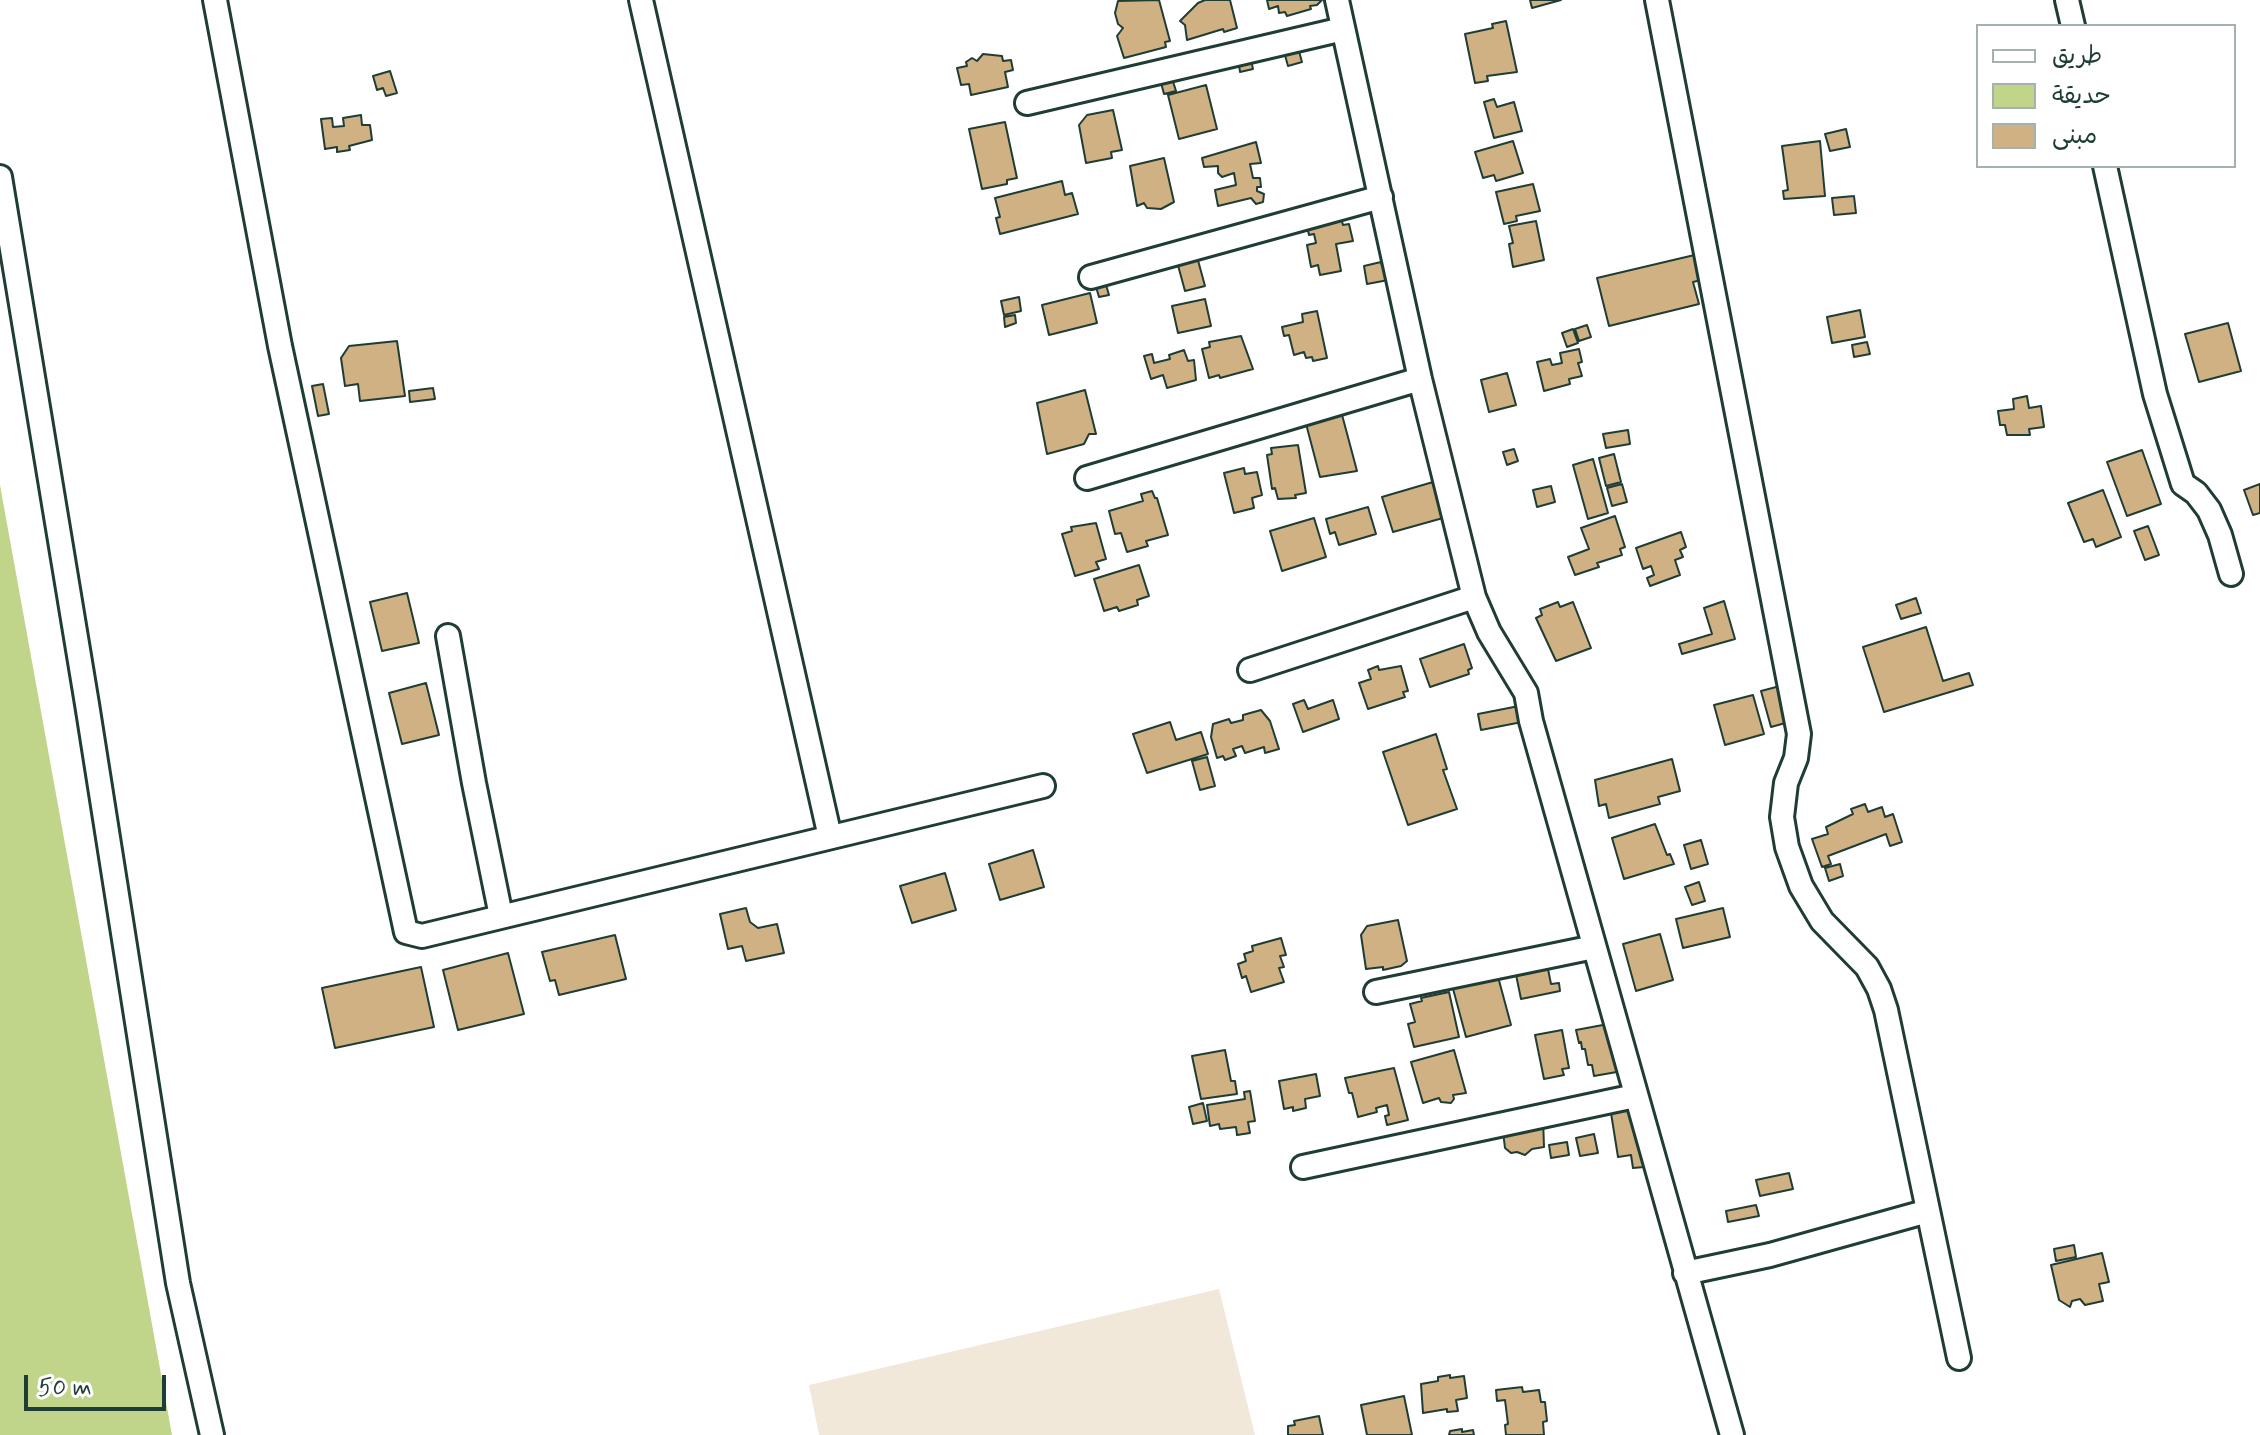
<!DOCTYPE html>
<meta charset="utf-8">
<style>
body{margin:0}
#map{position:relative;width:2260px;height:1435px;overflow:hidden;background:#fff;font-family:Mynerve,"Playpen Sans Arabic",sans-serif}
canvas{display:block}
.legend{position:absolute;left:1976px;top:24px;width:260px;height:144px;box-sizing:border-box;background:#fff;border:2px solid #a5b1ae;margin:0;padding:10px 14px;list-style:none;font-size:24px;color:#1f3d34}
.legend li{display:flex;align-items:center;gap:16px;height:40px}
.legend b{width:40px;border:2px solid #a5b1ae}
.scale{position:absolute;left:24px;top:1375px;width:142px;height:36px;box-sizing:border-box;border:4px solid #1f3d34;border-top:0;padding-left:10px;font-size:24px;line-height:28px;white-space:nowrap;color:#1f3d34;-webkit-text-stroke:6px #fff;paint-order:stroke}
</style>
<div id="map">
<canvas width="2260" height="1435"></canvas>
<ul class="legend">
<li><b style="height:10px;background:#fff"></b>طريق</li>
<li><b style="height:22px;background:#c1d58a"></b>حديقة</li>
<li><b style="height:22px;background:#cfb183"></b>مبنى</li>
</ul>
<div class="scale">50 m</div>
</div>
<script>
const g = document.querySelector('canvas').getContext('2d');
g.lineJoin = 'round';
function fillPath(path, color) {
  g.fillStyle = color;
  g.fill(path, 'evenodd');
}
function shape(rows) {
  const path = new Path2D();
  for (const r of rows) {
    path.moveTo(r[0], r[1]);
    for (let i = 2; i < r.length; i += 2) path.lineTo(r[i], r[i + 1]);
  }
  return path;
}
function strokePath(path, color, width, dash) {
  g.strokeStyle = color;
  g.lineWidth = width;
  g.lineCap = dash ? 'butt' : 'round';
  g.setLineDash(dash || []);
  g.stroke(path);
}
fillPath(shape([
 [1219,1289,1255,1435,819,1435,809,1385]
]), '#f1e8da');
fillPath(shape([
 [0,485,142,1269,172,1435,0,1435]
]), '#c1d58a');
const building = shape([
 [1159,0,1170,41,1165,42,1166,47,1124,58,1117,36,1123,28,1118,24,1115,13,1118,1,1159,0],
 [1205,0,1230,0,1237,28,1224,32,1223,29,1187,40,1185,25,1180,21,1198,3,1205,0],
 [1267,0,1322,0,1317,5,1310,6,1311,9,1287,16,1285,12,1279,13,1278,6,1269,9,1267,0],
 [1530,0,1561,0,1532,8,1530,0],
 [1506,21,1517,72,1487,76,1488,81,1475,83,1465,34,1493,28,1492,24,1506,21],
 [1297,44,1302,62,1288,66,1283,48,1297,44],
 [983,54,1002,56,1003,61,1011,60,1013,70,1005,72,1008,87,971,95,969,84,961,85,957,68,967,66,966,62,972,58,977,61,983,54],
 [1250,56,1253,69,1240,72,1239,65,1234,66,1233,60,1250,56],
 [390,71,397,93,386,96,383,88,377,90,373,76,390,71],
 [1171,75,1176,91,1164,94,1160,79,1171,75],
 [1206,85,1217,129,1179,139,1168,95,1206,85],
 [1494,99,1497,107,1514,102,1522,131,1494,138,1484,102,1494,99],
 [1113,110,1122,150,1111,152,1112,158,1086,163,1079,125,1087,115,1113,110],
 [361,115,362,125,370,125,372,140,349,146,350,150,337,152,337,147,325,149,321,119,332,118,333,127,344,126,343,118,361,115],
 [1005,122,1017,178,1007,180,1007,184,982,189,969,129,1005,122],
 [1846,129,1850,147,1830,151,1825,134,1846,129],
 [1513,141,1523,173,1496,181,1494,175,1483,178,1475,152,1513,141],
 [1820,141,1825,196,1784,199,1783,191,1788,190,1782,146,1820,141],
 [1256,142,1261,163,1250,164,1253,178,1260,178,1261,187,1257,187,1257,191,1264,194,1263,202,1256,204,1251,198,1218,206,1215,190,1236,185,1234,173,1222,177,1218,173,1218,166,1204,167,1202,158,1256,142],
 [1164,158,1174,202,1161,209,1147,208,1144,203,1137,206,1130,166,1164,158],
 [1062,181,1065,195,1072,193,1078,214,1000,234,996,218,1000,217,995,198,1062,181],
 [1533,184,1540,211,1516,216,1517,221,1504,224,1496,192,1533,184],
 [1854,196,1856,213,1834,215,1832,198,1854,196],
 [1340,215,1343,225,1349,224,1353,241,1336,244,1341,271,1320,275,1318,265,1311,267,1307,245,1316,243,1314,234,1309,235,1306,222,1340,215],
 [1536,221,1544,260,1513,267,1509,244,1513,243,1509,226,1536,221],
 [1196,253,1205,286,1185,291,1176,258,1196,253],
 [1703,253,1709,278,1693,282,1699,304,1609,326,1597,278,1703,253],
 [1381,262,1382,266,1396,263,1399,278,1367,284,1364,266,1381,262],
 [1104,278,1109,295,1099,297,1094,280,1104,278],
 [1090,293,1097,323,1049,335,1042,305,1090,293],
 [1019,297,1021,311,1004,315,1001,301,1019,297],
 [1205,299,1211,326,1178,333,1172,306,1205,299],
 [1860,310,1865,337,1832,343,1827,317,1860,310],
 [1317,311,1327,358,1313,361,1312,357,1306,358,1304,352,1294,355,1289,335,1284,336,1282,327,1303,322,1302,314,1317,311],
 [1015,315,1016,323,1005,327,1004,317,1015,315],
 [2228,323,2241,371,2199,382,2185,334,2228,323],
 [1587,325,1591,337,1579,341,1575,329,1587,325],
 [1573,329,1578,343,1567,347,1562,333,1573,329],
 [1241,336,1253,369,1220,378,1219,375,1209,378,1202,349,1210,347,1209,342,1241,336],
 [397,341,405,396,360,401,358,384,345,386,341,358,349,346,397,341],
 [1867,342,1870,354,1854,357,1852,345,1867,342],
 [1579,349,1582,362,1578,363,1582,376,1569,379,1570,384,1544,391,1537,362,1550,359,1552,365,1562,363,1560,353,1579,349],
 [1184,350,1188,361,1194,360,1196,380,1167,388,1163,375,1151,379,1144,356,1152,354,1154,363,1170,359,1169,355,1184,350],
 [1507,373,1516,405,1489,412,1481,380,1507,373],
 [323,384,329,414,318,416,312,386,323,384],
 [433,388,435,399,410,402,409,391,433,388],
 [1085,390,1096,434,1089,434,1084,444,1047,454,1037,403,1085,390],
 [2027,396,2029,408,2041,406,2044,427,2029,429,2030,435,2007,435,2005,425,2000,425,1998,411,2014,409,2013,399,2027,396],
 [1341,411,1357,471,1320,477,1305,420,1341,411],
 [1628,430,1630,444,1606,448,1603,434,1628,430],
 [1298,445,1306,493,1295,495,1296,498,1278,499,1275,488,1272,489,1267,455,1272,454,1271,448,1298,445],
 [1514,449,1518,461,1507,465,1503,452,1514,449],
 [2142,450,2161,504,2127,516,2107,462,2142,450],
 [1614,454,1621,482,1606,486,1599,458,1614,454],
 [1593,459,1608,513,1588,519,1573,465,1593,459],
 [1244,468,1245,474,1257,472,1262,495,1252,498,1254,508,1234,513,1224,473,1244,468],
 [1433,482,1443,518,1393,532,1382,497,1433,482],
 [1622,484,1627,502,1612,506,1607,488,1622,484],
 [2260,484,2260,513,2253,515,2244,490,2260,484],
 [1551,486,1555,502,1537,507,1533,490,1551,486],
 [2103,490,2121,537,2096,547,2093,539,2084,542,2068,503,2103,490],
 [1152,491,1155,498,1157,498,1168,535,1146,541,1148,546,1127,552,1121,533,1115,534,1109,511,1143,501,1141,494,1152,491],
 [1368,507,1376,534,1339,545,1335,532,1330,534,1326,519,1368,507],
 [1615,516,1625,547,1620,549,1622,555,1597,563,1599,567,1575,575,1568,557,1589,549,1581,528,1615,516],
 [1314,518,1326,557,1282,571,1270,531,1314,518],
 [1096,523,1106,559,1096,562,1099,569,1075,576,1062,534,1072,531,1071,527,1096,523],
 [2148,526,2159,555,2145,560,2134,531,2148,526],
 [1681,532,1686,547,1680,550,1683,557,1675,560,1680,575,1650,586,1647,578,1654,575,1651,566,1643,569,1636,548,1681,532],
 [1139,565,1149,596,1137,600,1138,605,1119,611,1117,607,1104,611,1094,579,1139,565],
 [407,593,419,643,382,651,370,602,407,593],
 [1916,598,1921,613,1901,619,1896,605,1916,598],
 [1724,601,1735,639,1682,654,1679,644,1712,634,1704,608,1724,601],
 [1558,602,1560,607,1573,602,1591,648,1556,661,1536,618,1542,615,1540,609,1558,602],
 [1926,627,1943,681,1969,673,1973,685,1884,712,1863,647,1926,627],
 [1464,644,1472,668,1468,670,1469,674,1430,687,1420,659,1464,644],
 [1378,666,1379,670,1401,666,1408,691,1403,692,1405,697,1368,709,1359,683,1371,679,1368,670,1378,666],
 [426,683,439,735,402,744,389,693,426,683],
 [1780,686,1789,722,1771,727,1761,691,1780,686],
 [1753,695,1764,734,1725,745,1714,705,1753,695],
 [1304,700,1308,709,1333,700,1339,719,1303,732,1293,704,1304,700],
 [1519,706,1522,722,1481,730,1478,714,1519,706],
 [1261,710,1270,721,1279,749,1265,753,1264,747,1245,753,1242,746,1233,749,1236,756,1225,760,1223,756,1217,758,1211,737,1213,724,1229,719,1231,723,1243,720,1243,715,1261,710],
 [1170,722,1176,740,1201,732,1208,754,1147,773,1133,734,1170,722],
 [1436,734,1447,769,1443,770,1457,809,1408,825,1383,752,1436,734],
 [1207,757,1215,786,1200,790,1192,761,1207,757],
 [1672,759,1680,791,1658,797,1660,804,1609,818,1606,804,1599,806,1595,780,1672,759],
 [1865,804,1868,812,1882,807,1885,817,1893,814,1902,842,1890,846,1886,834,1828,856,1831,864,1822,867,1812,839,1828,834,1826,827,1853,814,1851,809,1865,804],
 [1655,824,1667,855,1670,854,1674,864,1624,879,1612,838,1655,824],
 [1701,840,1708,864,1691,869,1684,845,1701,840],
 [1033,850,1044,887,1000,900,989,864,1033,850],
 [1840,864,1843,876,1829,881,1825,868,1840,864],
 [945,873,956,910,912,923,900,886,945,873],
 [1699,882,1705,901,1692,905,1685,887,1699,882],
 [746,908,750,922,758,928,777,924,784,953,746,961,742,946,728,949,720,914,746,908],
 [1723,908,1730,937,1683,948,1676,919,1723,908],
 [1398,920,1407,961,1401,966,1383,970,1383,967,1366,969,1361,935,1367,926,1398,920],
 [1660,934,1673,980,1636,991,1623,944,1660,934],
 [615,935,626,979,559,995,555,980,550,981,542,952,615,935],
 [1281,938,1286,955,1280,956,1284,967,1279,968,1284,982,1251,992,1246,976,1242,978,1238,964,1246,961,1244,954,1253,951,1252,946,1281,938],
 [508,953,524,1014,458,1030,443,970,508,953],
 [1545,954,1551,984,1559,983,1560,991,1521,999,1513,960,1545,954],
 [421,967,434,1027,335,1048,322,988,421,967],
 [1497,973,1511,1025,1466,1037,1452,985,1497,973],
 [1449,992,1459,1037,1414,1047,1408,1024,1415,1022,1410,1004,1422,1001,1421,998,1449,992],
 [1619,1022,1628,1070,1594,1076,1592,1065,1588,1065,1585,1049,1582,1049,1581,1042,1579,1043,1576,1030,1619,1022],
 [1562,1030,1569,1068,1562,1069,1564,1075,1544,1079,1535,1035,1562,1030],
 [1225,1050,1231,1081,1235,1081,1237,1094,1201,1099,1192,1056,1225,1050],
 [1454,1050,1466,1093,1453,1095,1454,1099,1451,1103,1441,1102,1439,1098,1423,1103,1411,1062,1454,1050],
 [1394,1068,1408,1120,1387,1125,1385,1116,1389,1115,1387,1105,1376,1108,1377,1112,1358,1117,1352,1093,1349,1093,1345,1078,1394,1068],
 [1316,1074,1320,1096,1305,1099,1306,1108,1293,1111,1293,1107,1284,1109,1279,1081,1316,1074],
 [1250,1091,1255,1121,1248,1122,1250,1133,1237,1135,1236,1127,1220,1129,1219,1124,1210,1126,1207,1105,1245,1099,1244,1092,1250,1091],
 [1203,1103,1207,1121,1193,1124,1189,1107,1203,1103],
 [1642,1108,1649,1152,1641,1154,1644,1167,1633,1168,1631,1155,1618,1157,1611,1113,1642,1108],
 [1543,1118,1544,1147,1532,1149,1525,1155,1517,1152,1511,1153,1505,1148,1502,1124,1543,1118],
 [1594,1134,1598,1153,1580,1156,1576,1138,1594,1134],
 [1567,1142,1569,1155,1551,1158,1549,1145,1567,1142],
 [1789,1173,1793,1189,1760,1196,1756,1180,1789,1173],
 [1756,1205,1759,1216,1728,1222,1726,1211,1756,1205],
 [2074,1245,2076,1257,2056,1261,2054,1249,2074,1245],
 [2102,1253,2109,1282,2099,1284,2103,1301,2085,1305,2080,1299,2072,1301,2070,1307,2059,1300,2051,1265,2102,1253],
 [1450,1375,1450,1378,1464,1376,1467,1398,1456,1400,1458,1411,1447,1412,1447,1409,1423,1413,1421,1384,1438,1381,1438,1377,1450,1375],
 [1522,1387,1523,1392,1539,1390,1541,1402,1545,1402,1547,1421,1543,1422,1544,1435,1506,1435,1505,1425,1508,1424,1505,1400,1497,1401,1496,1390,1522,1387],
 [1404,1396,1412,1435,1367,1435,1361,1405,1404,1396],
 [1319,1416,1323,1435,1288,1435,1288,1426,1295,1425,1294,1421,1319,1416],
 [1462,1429,1462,1432,1473,1430,1474,1435,1449,1435,1450,1431,1462,1429]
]);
fillPath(building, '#cfb183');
strokePath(building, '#1f3d34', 2);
const minor = shape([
 [215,0,280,346,406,932,422,936,1043,786],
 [641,0,830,837],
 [1337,0,1420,379,1474,597,1489,632,1526,693,1531,721,1732,1435],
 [1657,0,1799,734,1796,758,1786,783,1782,817,1787,847,1801,886,1822,921,1867,967,1879,989,1886,1010,1959,1358],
 [2067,0,2073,26],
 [1027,103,1343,29],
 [2105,166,2155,394,2183,484,2196,493,2209,510,2220,535,2231,574],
 [0,177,87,704,178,1283,212,1435],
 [1091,277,1381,197],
 [1087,478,1420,379],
 [448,636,474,783,501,916],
 [1250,670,1474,597],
 [1376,992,1594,947],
 [1303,1167,1635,1096],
 [1685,1273,1770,1255,1928,1211]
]);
strokePath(minor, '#1f3d34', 28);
strokePath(minor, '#fff', 22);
</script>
